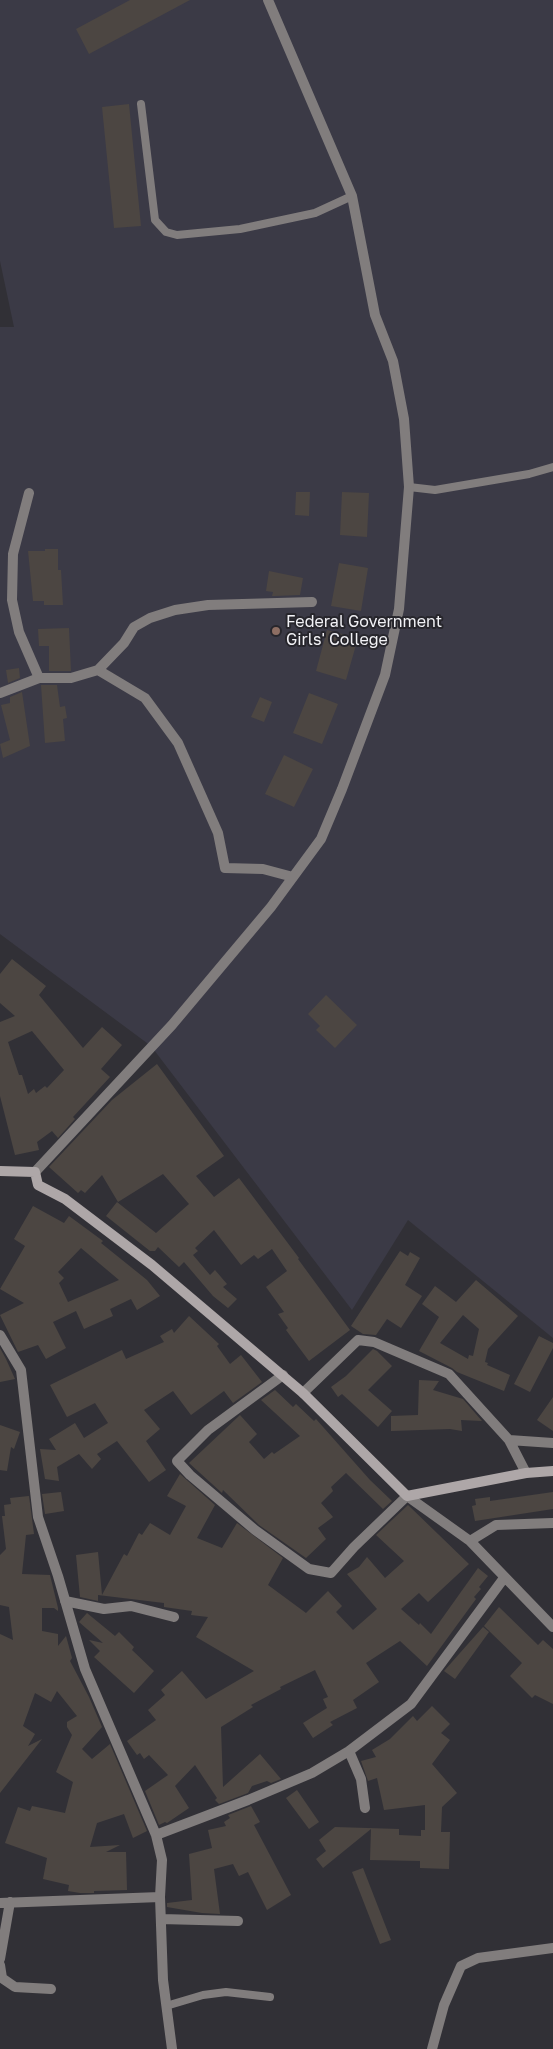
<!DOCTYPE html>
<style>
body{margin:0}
canvas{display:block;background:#313036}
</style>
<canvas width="553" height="2049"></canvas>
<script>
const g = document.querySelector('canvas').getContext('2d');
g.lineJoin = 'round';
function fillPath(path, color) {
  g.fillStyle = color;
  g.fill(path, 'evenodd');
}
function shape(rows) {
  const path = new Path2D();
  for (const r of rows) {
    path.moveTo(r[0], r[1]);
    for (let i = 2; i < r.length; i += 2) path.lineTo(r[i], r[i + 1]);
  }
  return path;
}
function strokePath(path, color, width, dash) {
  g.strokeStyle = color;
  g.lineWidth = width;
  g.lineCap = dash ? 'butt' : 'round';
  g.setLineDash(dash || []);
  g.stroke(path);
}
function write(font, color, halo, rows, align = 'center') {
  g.font = font + ' "Golos Text",sans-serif';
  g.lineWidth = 4;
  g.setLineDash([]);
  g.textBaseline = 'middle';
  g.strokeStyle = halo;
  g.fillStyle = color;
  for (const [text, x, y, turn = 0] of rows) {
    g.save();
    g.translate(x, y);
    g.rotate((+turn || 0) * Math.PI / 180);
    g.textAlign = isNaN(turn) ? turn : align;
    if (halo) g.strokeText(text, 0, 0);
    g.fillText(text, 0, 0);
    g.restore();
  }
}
fillPath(shape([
 [0,0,553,0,553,1338,408,1220,352,1310,151,1046,0,934,0,327,14,327,0,261]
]), '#3b3a46');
fillPath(shape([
 [130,0,190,0,89,54,76,29],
 [129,104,141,226,114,228,102,107],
 [296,492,310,492,309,516,295,515],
 [342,492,369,493,367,537,340,535],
 [45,549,58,549,58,570,61,570,63,605,44,605,44,601,33,601,28,551,45,551],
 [339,563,368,568,361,611,331,606],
 [269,571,303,578,300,595,275,596,272,596,273,592,266,591],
 [69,628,71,671,49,671,49,646,39,646,38,629],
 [327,630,358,638,346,680,316,671],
 [19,668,20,678,8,683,6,670],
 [41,685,57,685,60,707,65,706,67,718,63,719,65,741,45,743],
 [22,692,30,746,3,758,0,744,10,740,1,705,10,703,10,697],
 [309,693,338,704,322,744,293,733],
 [260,697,272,702,264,722,251,717],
 [284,755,313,769,294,807,265,794],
 [12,959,46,986,39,995,83,1048,102,1027,122,1045,101,1069,110,1077,73,1117,75,1119,58,1138,52,1131,37,1142,39,1150,15,1155,0,1096,0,1022,15,1016,0,1003,0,974],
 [32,1031,64,1070,47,1088,45,1086,36,1093,34,1089,28,1094,22,1075,19,1075,8,1042],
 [326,995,357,1025,335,1048,316,1030,320,1026,308,1014],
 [157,1064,224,1156,196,1176,214,1197,239,1178,299,1258,298,1259,350,1330,309,1361,286,1330,288,1328,278,1314,284,1312,266,1287,287,1271,272,1249,258,1259,254,1255,241,1265,214,1230,195,1248,198,1251,193,1255,210,1275,215,1270,227,1284,223,1287,237,1299,228,1308,213,1296,184,1262,179,1267,158,1247,155,1251,150,1251,106,1216,117,1202,156,1233,189,1204,163,1174,118,1202,102,1175,85,1193,81,1190,78,1193,49,1167,112,1100],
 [33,1206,64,1223,69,1216,103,1241,101,1243,147,1280,160,1296,137,1310,131,1299,110,1309,113,1316,84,1329,76,1311,53,1322,66,1348,46,1359,38,1345,18,1352,0,1315,24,1303,0,1289,25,1246,14,1239],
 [81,1248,119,1280,68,1302,59,1283,64,1278,58,1272],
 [400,1251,408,1256,410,1252,420,1258,405,1285,422,1296,401,1328,387,1319,376,1335,363,1334,351,1326],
 [476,1280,518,1316,488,1349,485,1362,488,1363,487,1365,510,1375,504,1391,457,1372,452,1368,419,1351,439,1317,422,1304,435,1286,456,1302],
 [463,1315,479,1329,473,1356,469,1355,468,1359,440,1343],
 [189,1316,219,1344,217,1346,230,1364,241,1355,262,1382,233,1403,224,1391,191,1415,173,1391,144,1410,160,1429,146,1441,166,1470,149,1482,117,1441,97,1454,101,1459,92,1469,79,1454,57,1467,59,1481,45,1479,40,1449,56,1450,49,1439,75,1423,84,1438,108,1423,95,1403,67,1417,50,1385,122,1350,126,1359,164,1342,160,1336,172,1329,174,1333],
 [539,1336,553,1343,553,1348,530,1392,514,1384],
 [0,1348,6,1359,15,1379,0,1382],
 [373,1349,377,1351,392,1366,368,1390,392,1411,378,1427,342,1394,338,1397,331,1387,346,1376],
 [419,1380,439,1381,433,1390,463,1399,482,1421,461,1420,462,1431,450,1429,391,1431,391,1416,418,1415],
 [275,1390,293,1407,296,1404,314,1421,316,1419,370,1480,392,1501,383,1509,346,1473,331,1487,333,1491,321,1503,333,1517,318,1528,326,1539,306,1558,259,1525,223,1490,222,1493,189,1463,240,1415,257,1434,249,1442,264,1459,272,1452,274,1454,300,1436,261,1400],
 [553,1397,553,1431,537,1420],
 [0,1425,20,1432,14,1449,11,1447,7,1471,0,1470],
 [180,1474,215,1505,197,1538,222,1548,237,1523,283,1558,268,1585,306,1613,328,1591,342,1606,336,1612,353,1630,377,1609,347,1574,359,1567,367,1557,385,1578,404,1561,376,1535,408,1505,469,1564,428,1602,419,1593,401,1609,419,1625,420,1623,431,1634,478,1568,488,1576,479,1587,481,1589,474,1597,476,1599,427,1666,400,1641,366,1663,379,1682,353,1700,357,1708,330,1722,333,1725,313,1738,303,1723,327,1708,323,1699,328,1697,315,1670,280,1687,281,1689,251,1705,253,1707,221,1727,223,1787,260,1754,281,1779,271,1783,267,1781,252,1786,248,1793,219,1804,215,1800,217,1798,195,1765,175,1786,189,1808,167,1823,165,1822,159,1825,145,1791,168,1775,149,1755,144,1759,140,1753,137,1755,127,1741,156,1720,148,1710,165,1695,161,1690,182,1671,206,1699,254,1671,196,1637,208,1617,191,1615,192,1611,164,1607,164,1603,98,1595,98,1601,80,1597,76,1555,98,1552,102,1595,124,1554,127,1556,139,1533,142,1535,150,1523,170,1535,186,1506,167,1496],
 [61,1492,64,1511,45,1514,42,1494],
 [553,1492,553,1509,475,1521,472,1506,476,1505,475,1499,490,1497,490,1501],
 [29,1496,34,1534,26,1535,22,1574,50,1575,58,1608,58,1611,54,1608,42,1608,42,1631,58,1634,58,1646,66,1636,72,1658,70,1661,89,1697,102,1727,82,1749,92,1759,110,1744,147,1831,133,1838,124,1814,97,1823,90,1847,120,1845,106,1852,126,1852,127,1890,94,1891,94,1893,80,1893,68,1891,69,1885,43,1879,47,1858,5,1843,18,1807,30,1811,32,1806,65,1813,73,1782,56,1772,72,1735,67,1727,67,1722,77,1716,57,1691,51,1702,35,1693,23,1726,35,1734,28,1746,42,1739,0,1793,0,1634,13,1640,9,1607,0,1605,0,1555,6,1549,2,1516,5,1516,4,1505,11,1504,10,1498],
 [499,1607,538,1645,543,1640,553,1649,553,1704,535,1695,532,1698,510,1676,522,1663,484,1626],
 [87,1613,115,1636,119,1632,134,1647,132,1650,154,1671,134,1693,94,1657,100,1651,89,1640,103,1643,79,1622],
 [483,1627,489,1632,455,1679,444,1671],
 [432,1706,450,1724,441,1733,450,1740,432,1764,457,1793,442,1807,441,1832,450,1832,449,1869,420,1868,420,1861,370,1860,371,1829,323,1868,316,1859,326,1851,319,1840,335,1827,399,1829,399,1835,421,1836,421,1830,425,1830,425,1805,384,1810,377,1778,368,1781,361,1761,376,1757,372,1750,390,1739,413,1716,417,1721],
 [297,1790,319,1822,309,1829,286,1798],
 [251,1806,260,1822,254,1825,291,1895,267,1910,248,1872,239,1876,233,1864,214,1869,220,1914,202,1913,167,1907,167,1903,192,1900,189,1854,212,1848,208,1830,226,1826,224,1822,230,1818,228,1815],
 [363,1868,391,1940,380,1944,352,1872]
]), '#4c4642');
strokePath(shape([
 [141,104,155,220,166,232,177,235,240,229,315,213,352,196],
 [409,487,435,490,529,474,553,467],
 [166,2006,203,1995,226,1992,270,1997]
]), '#817d7d', 8);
strokePath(shape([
 [29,493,13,554,12,600,19,632,39,678],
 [98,670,124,643,134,627,150,618,175,610,208,605,312,602],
 [0,693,39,678,71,678,98,670,145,698,178,743,218,833,225,868,263,869,293,877],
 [35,1172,172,1025,271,907,321,839,342,789,385,675,399,609,409,487,404,419,393,361,375,315,352,196,268,0],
 [0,1335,21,1370,38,1517,58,1576,85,1669,156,1835,162,1860,160,1897,163,1980,172,2049],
 [283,1375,208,1430,177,1461,190,1475,255,1530,309,1569,331,1573,354,1547,407,1496,470,1541,553,1627],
 [303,1393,358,1340,374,1342,449,1374,509,1440,526,1473],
 [509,1440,553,1443],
 [470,1541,496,1525,553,1523],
 [65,1601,104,1609,131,1606,174,1617],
 [349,1751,361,1779,365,1808],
 [156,1835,248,1800,312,1773,349,1751,411,1704,504,1578],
 [0,1903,160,1897],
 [161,1919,238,1921],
 [0,1959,10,1902],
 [0,1965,2,1978,15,1987,51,1989],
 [432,2049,444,2005,461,1966,478,1958,553,1948]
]), '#817d7d', 10);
strokePath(shape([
 [0,1171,35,1172,38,1185,65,1199,152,1265,303,1393,407,1496,526,1473,553,1471]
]), '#aea7a8', 10);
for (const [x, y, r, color] of [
 [276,631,5,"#8d6e63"]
]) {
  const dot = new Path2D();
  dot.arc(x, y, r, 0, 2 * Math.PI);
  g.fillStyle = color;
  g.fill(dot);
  strokePath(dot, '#27262c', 2);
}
write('16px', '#f2f2f6', '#27262c', [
 ["Federal Government",286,622],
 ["Girls' College",286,640]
], 'left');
</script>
